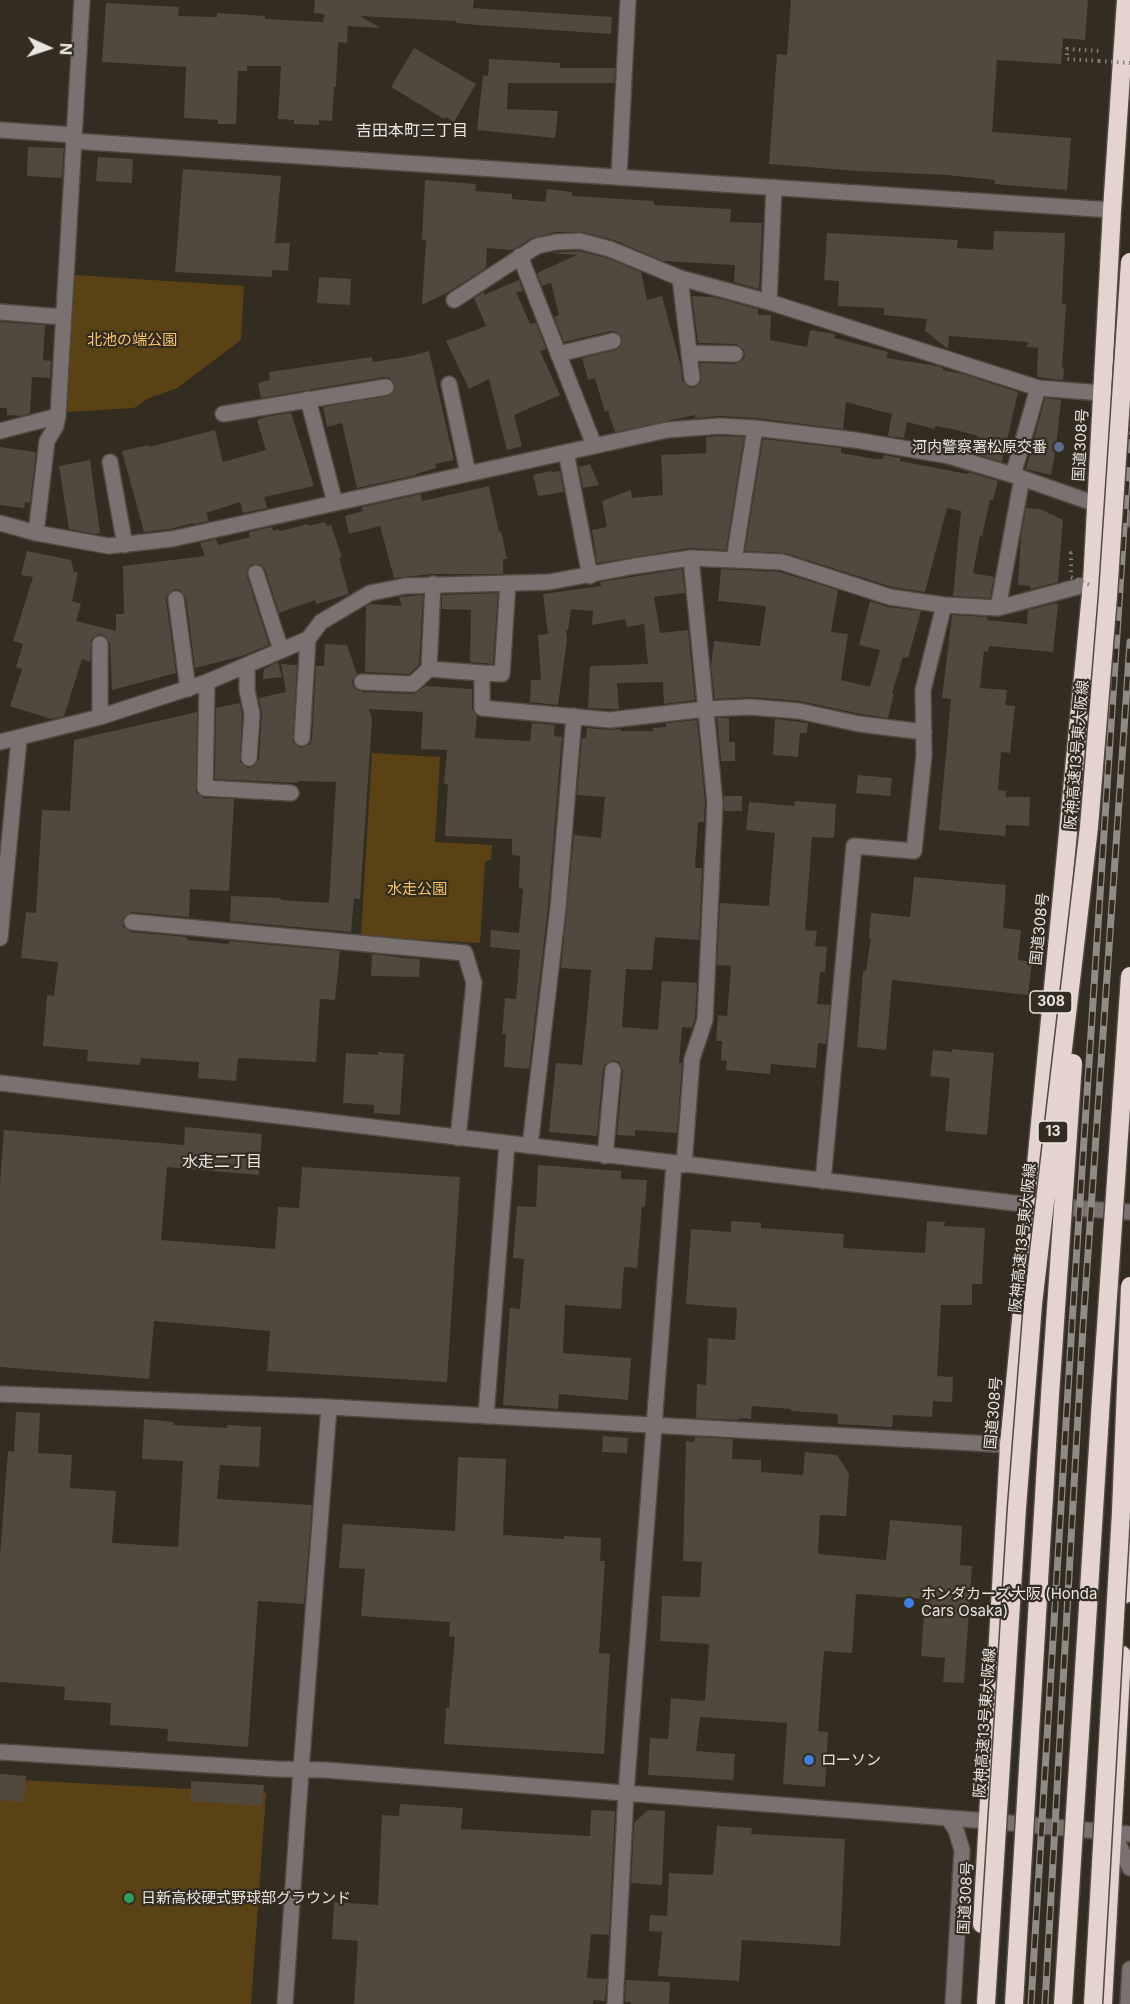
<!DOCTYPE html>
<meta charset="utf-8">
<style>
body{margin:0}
#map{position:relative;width:1130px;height:2004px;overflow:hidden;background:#332c21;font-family:Inter,sans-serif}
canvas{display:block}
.north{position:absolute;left:18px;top:18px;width:60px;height:60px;-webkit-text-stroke:4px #332c21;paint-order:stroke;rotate:93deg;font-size:16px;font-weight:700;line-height:24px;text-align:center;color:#e9e5de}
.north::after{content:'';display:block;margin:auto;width:21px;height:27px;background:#e9e5de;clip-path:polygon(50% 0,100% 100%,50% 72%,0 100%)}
</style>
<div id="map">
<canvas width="1130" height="2004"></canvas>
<div class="north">N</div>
</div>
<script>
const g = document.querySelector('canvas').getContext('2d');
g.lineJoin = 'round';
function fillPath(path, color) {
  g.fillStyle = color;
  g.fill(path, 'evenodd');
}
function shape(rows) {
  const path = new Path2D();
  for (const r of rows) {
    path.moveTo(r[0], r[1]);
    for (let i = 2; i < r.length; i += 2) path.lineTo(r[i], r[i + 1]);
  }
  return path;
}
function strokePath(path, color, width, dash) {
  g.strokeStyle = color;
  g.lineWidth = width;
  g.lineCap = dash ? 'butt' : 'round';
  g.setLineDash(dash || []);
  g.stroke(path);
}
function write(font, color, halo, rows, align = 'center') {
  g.font = font + ' Inter,"Noto Sans JP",sans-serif';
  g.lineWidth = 4.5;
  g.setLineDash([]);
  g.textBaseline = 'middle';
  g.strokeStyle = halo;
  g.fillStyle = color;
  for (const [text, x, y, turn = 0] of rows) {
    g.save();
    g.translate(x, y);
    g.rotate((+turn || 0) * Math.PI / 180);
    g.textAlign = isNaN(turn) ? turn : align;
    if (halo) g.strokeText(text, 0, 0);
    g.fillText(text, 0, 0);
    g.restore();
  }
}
fillPath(shape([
 [75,275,244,286,241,340,177,388,147,399,134,408,67,412],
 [372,753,440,757,435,842,492,845,491,860,485,861,480,943,361,936],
 [0,1779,266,1793,251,2004,0,2004]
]), '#5b4215');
fillPath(shape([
 [315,0,474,0,473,8,612,17,611,34,478,25,456,23,456,21,360,16,381,28,348,26,347,43,338,42,336,87,334,87,332,121,319,120,319,125,294,124,294,120,278,119,281,66,247,66,247,71,238,71,236,124,218,124,218,120,184,118,186,67,102,62,106,3,179,7,178,16,217,17,217,13,265,16,265,19,323,22,324,14,314,13],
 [791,0,1088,0,1085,40,1063,38,1061,64,997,60,992,132,1071,138,1067,190,994,184,995,180,947,175,858,171,769,164,777,54,787,55],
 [414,48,476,84,454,122,446,117,444,119,391,87],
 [489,59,560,63,560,68,615,68,614,83,508,83,507,109,558,111,555,138,477,130,483,75,488,76],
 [28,147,64,148,62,178,27,176],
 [98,157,133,159,132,183,96,181],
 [183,169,281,176,275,243,290,243,288,271,272,270,272,277,175,272],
 [425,180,476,184,475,191,512,194,512,199,545,202,547,189,572,192,572,196,654,201,654,205,731,209,730,222,762,223,759,289,734,282,735,265,663,261,614,240,583,232,556,232,532,238,512,250,487,248,486,268,450,291,422,305,426,240,422,240],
 [994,231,1065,233,1062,304,1066,304,1062,368,1064,369,1063,380,1037,377,1038,348,1027,347,1028,342,949,336,948,349,925,331,927,319,884,315,884,308,838,306,839,281,824,280,827,233,958,240,957,248,993,250],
 [579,251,607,258,641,272,647,300,662,296,681,367,682,380,688,387,694,388,701,382,700,363,735,364,743,360,745,355,743,349,736,344,698,343,692,296,713,297,758,309,758,315,771,315,770,340,807,347,810,330,835,334,834,338,888,352,886,358,938,366,943,368,943,370,963,374,1018,392,1002,462,973,453,978,436,952,429,935,426,935,429,907,422,904,438,888,436,892,414,846,402,843,429,756,418,721,416,695,418,695,415,615,432,608,411,605,412,595,378,588,380,582,358,616,350,622,344,622,338,616,332,611,331,564,342,554,317,559,315,551,283,542,286,537,273,577,255,550,253],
 [319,277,351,279,350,305,317,303],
 [519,280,523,291,516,292,530,324,536,323,546,349,540,351,560,395,514,415,522,446,507,450,489,379,469,389,446,341,486,326,474,298,484,292,484,295],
 [0,322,45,325,43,360,51,361,50,378,32,377,30,413,21,416,7,415,7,408,0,408],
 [429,351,454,460,435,464,436,468,416,474,416,475,357,488,342,423,327,427,323,407,388,396,395,390,395,385,390,378,384,377,261,398,258,383,270,380,269,372,372,357,373,362,411,356],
 [1045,398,1061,400,1056,447,1051,475,1026,469],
 [291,413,314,486,264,497,267,508,243,513,240,502,206,513,209,521,194,524,193,523,170,529,144,532,122,451,149,445,149,447,215,430,223,462,266,450,257,420,265,417],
 [720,436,744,437,726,550,690,548,597,563,592,530,607,527,602,501,631,490,632,498,663,495,661,455,706,453,706,437],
 [763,439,841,448,841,453,875,459,883,459,884,455,900,458,900,461,967,474,968,472,998,481,993,500,990,500,982,536,980,535,973,573,994,577,990,598,953,596,961,511,947,508,925,592,892,587,785,553,745,551],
 [0,447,36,452,30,503,25,502,24,508,0,505],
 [90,460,100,533,95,534,69,529,59,466],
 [590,464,599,485,583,488,579,467],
 [551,471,552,472,560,471,564,492,538,496,533,475],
 [489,486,499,532,501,531,507,559,503,559,503,574,433,574,394,578,380,526,349,534,345,516,363,511,362,507,421,494,422,501],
 [1026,508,1040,509,1063,520,1058,582,1030,589,1030,586,1018,585,1021,535],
 [325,522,327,526,331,525,342,557,339,558,349,594,316,604,315,600,279,613,265,569,259,564,252,564,247,570,247,576,269,645,242,656,195,668,186,598,180,590,174,589,167,595,166,600,176,673,112,690,110,643,105,636,99,634,91,640,90,662,82,659,64,716,51,719,10,706,22,669,16,667,23,644,13,641,33,577,21,575,27,551,71,560,74,572,78,572,72,601,81,604,76,621,116,631,116,614,124,614,123,566,205,556,200,543,216,539,218,545,250,537,249,532,272,527,273,531,279,529,280,531,308,524,309,526],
 [682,569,685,593,654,597,660,633,688,630,695,700,664,704,663,682,617,683,619,709,588,708,590,666,648,664,644,624,627,627,625,619,592,625,593,611,571,609,568,630,566,630,567,640,558,705,530,702,531,680,541,680,538,635,548,634,543,594,601,586,600,582],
 [721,569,780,572,838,590,831,632,848,634,841,680,870,687,880,650,859,645,870,601,888,607,921,611,908,658,903,657,892,693,894,694,888,718,861,714,800,701,751,697,715,699,711,667,714,641,760,646,766,606,718,601],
 [498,593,493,664,470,662,471,610,442,609,442,595],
 [423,595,419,665,409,674,365,672,366,606,370,604,402,606,399,597],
 [1056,603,1058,605,1053,652,989,646,988,652,984,651,980,688,1007,690,1005,705,1015,706,1010,753,1001,752,998,790,1006,791,1006,797,1030,797,1029,826,1006,825,1005,836,939,830,951,699,942,698,952,615,987,617,987,620,1027,624,1028,610],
 [325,644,347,645,357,674,352,681,353,686,357,690,363,692,364,695,364,692,413,694,419,691,425,686,472,689,472,709,477,716,475,738,530,741,532,723,555,725,554,736,562,737,548,907,529,1069,504,1067,506,1034,502,1034,505,998,516,999,520,950,490,947,491,930,519,933,523,889,519,888,520,856,512,855,512,839,445,836,448,784,444,784,447,750,421,749,423,712,369,709,372,719,360,899,354,898,351,932,230,921,231,896,281,898,281,900,329,903,336,782,298,781,298,783,215,779,216,708,240,703,242,715,240,762,248,768,254,766,259,759,262,714,259,698,286,692,281,664,297,665,293,742,301,748,310,744,312,739,316,666,324,666],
 [278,662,282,677,263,679,264,669],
 [197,712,196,792,204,798,234,799,229,891,190,889,189,917,132,912,124,917,123,927,131,932,187,937,187,940,229,944,229,941,340,951,335,1000,320,999,316,1062,238,1058,236,1081,198,1078,199,1062,141,1058,140,1065,87,1061,88,1050,43,1046,47,995,54,996,58,962,21,958,26,912,36,913,42,810,70,811,74,740],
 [717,718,729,718,729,742,735,742,735,761,721,761],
 [775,719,808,723,807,733,800,733,798,757,773,755],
 [697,720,705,803,704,822,698,822,695,868,702,868,699,940,655,937,652,970,626,969,622,1027,658,1030,662,981,697,983,695,1018,692,1028,682,1027,679,1063,682,1063,677,1133,635,1130,635,1136,617,1135,623,1071,619,1062,613,1060,605,1064,603,1069,597,1136,549,1132,556,1063,582,1065,588,1005,591,970,561,968,574,835,601,838,605,797,577,795,582,738,586,738,587,728,609,730,621,729,621,731,653,731,653,728,666,727,666,723],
 [858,775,892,778,890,796,856,793],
 [724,796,742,796,742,811,724,811],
 [795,801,836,804,834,838,812,837,805,930,817,931,815,946,827,947,825,972,820,972,817,1004,830,1005,826,1044,818,1043,816,1068,771,1064,770,1074,726,1070,727,1061,721,1060,722,1041,716,1041,718,1015,727,1016,731,966,717,965,720,903,769,906,775,833,746,830,749,802,794,806],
 [914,877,1006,885,1003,928,1021,930,1018,960,1032,962,1028,995,892,980,886,1050,857,1047,863,971,866,971,871,938,869,938,871,913,910,917],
 [372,954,399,957,399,958,420,959,419,977,371,976],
 [952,1049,994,1053,987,1135,945,1131,950,1078,930,1076,933,1050,952,1052],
 [378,1052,404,1054,400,1115,374,1113,374,1105,343,1103,346,1053,378,1055],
 [185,1127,262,1134,259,1175,167,1167,161,1240,275,1249,278,1207,299,1208,302,1167,460,1177,447,1382,267,1371,270,1331,154,1321,149,1379,0,1367,0,1184,4,1130,184,1145],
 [538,1165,621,1171,621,1179,647,1180,645,1207,642,1206,637,1268,624,1267,621,1309,565,1305,563,1353,631,1358,628,1400,559,1394,558,1409,503,1405,510,1308,520,1309,524,1259,513,1258,517,1206,536,1207],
 [731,1221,761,1223,761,1228,844,1234,843,1248,925,1253,927,1221,945,1222,944,1226,985,1228,982,1284,972,1284,972,1305,941,1305,937,1376,953,1377,952,1402,933,1401,932,1417,893,1415,892,1427,838,1424,838,1414,791,1411,791,1409,752,1406,751,1419,739,1418,739,1420,696,1418,697,1384,706,1385,708,1338,735,1340,737,1308,686,1304,691,1229,731,1232],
 [16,1412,40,1413,38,1453,72,1455,70,1488,116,1491,112,1543,178,1547,183,1461,142,1459,144,1419,173,1422,173,1425,227,1428,227,1425,261,1427,259,1467,220,1465,217,1499,312,1505,304,1604,258,1601,248,1747,167,1741,168,1729,110,1725,111,1703,64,1700,65,1687,0,1682,0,1556,8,1451,14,1452],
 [603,1436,628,1438,627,1453,602,1452],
 [695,1437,733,1439,732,1459,761,1460,761,1472,803,1475,805,1452,837,1455,849,1474,846,1516,820,1515,818,1554,886,1560,890,1520,962,1526,960,1565,972,1566,964,1683,943,1682,945,1658,921,1656,925,1599,856,1594,852,1653,824,1651,818,1731,828,1732,825,1787,783,1784,787,1723,700,1717,696,1751,735,1754,733,1780,648,1775,650,1738,668,1739,671,1698,705,1701,709,1644,660,1641,662,1596,700,1597,702,1562,683,1561,686,1441,694,1442],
 [458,1457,506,1459,503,1535,564,1539,564,1536,601,1538,600,1561,605,1561,599,1653,610,1654,604,1754,444,1744,446,1708,449,1708,455,1637,449,1636,450,1622,361,1616,365,1569,339,1568,343,1524,455,1531],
 [0,1774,26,1776,24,1802,0,1800],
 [191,1781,264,1785,262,1806,191,1801],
 [400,1804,463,1808,461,1829,590,1836,591,1810,615,1811,609,1935,591,1934,587,1978,607,1979,605,2001,593,2000,593,2004,354,2004,358,1941,332,1939,334,1902,378,1905,382,1815,399,1816],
 [648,1810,665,1811,662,1885,631,1883,634,1823],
 [717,1826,752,1828,751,1834,845,1839,840,1946,742,1940,739,1981,658,1976,662,1932,649,1931,650,1915,667,1916,669,1873,713,1875],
 [626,1980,670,1982,669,2004,631,2004,631,2002,625,2002]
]), '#51493e');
const minor = shape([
 [0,130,74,135],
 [73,141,1112,210],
 [619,176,628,0],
 [520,256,594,445],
 [680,278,692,378],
 [454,300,537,246,556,242,580,241,610,249,680,278,769,302,1038,388,1102,393],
 [769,302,774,187],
 [0,312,63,317],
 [689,353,735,354],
 [558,354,613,341],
 [449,384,468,473],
 [308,399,335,503],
 [223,414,386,387],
 [0,431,58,416],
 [566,452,590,576],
 [110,462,125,545],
 [1013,475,1038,388],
 [0,523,36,533,109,546,172,539,667,430,720,426,755,428,855,440,949,456,1013,475,1096,504,1130,519],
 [36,533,47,441,56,426,58,416,82,0],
 [734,560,755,428],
 [256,573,281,650],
 [508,583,502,674,482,673,482,708,610,720,706,709,750,707,799,711,859,724,924,732],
 [176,599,188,689],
 [998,608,1022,478],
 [100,644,100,717],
 [247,665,247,690,252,714,249,758],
 [429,669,482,673],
 [207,682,205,788,291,793],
 [362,682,413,684,429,669,433,584],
 [302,738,308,639],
 [0,742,100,717,207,682,308,639,321,622,370,593,405,586,549,582,635,566,691,558,782,562,890,597,944,605,998,608,1092,583],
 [132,922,465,953,474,983,458,1138],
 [0,938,19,739],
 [0,1083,1031,1205,1130,1212],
 [530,1146,558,908,574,716],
 [605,1156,613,1070],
 [684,1165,692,1059,705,1020,715,803,691,558],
 [823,1181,854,846,914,851,924,755,923,690,944,605],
 [0,1394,329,1407],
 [486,1416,507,1144],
 [0,1752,276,1769,325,1770,988,1821,1130,1834],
 [948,1818,956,1830,962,1850,953,2004],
 [1113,1833,1130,1868],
 [285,2004,301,1770,329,1407,1009,1445],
 [615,2004,626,1793,674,1164],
 [1128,2004,1130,1969]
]);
const highway = shape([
 [1125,1594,1130,1518],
 [982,1924,1009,1445,1092,583,1112,210,1126,0],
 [1103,2004,1122,1655]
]);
strokePath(minor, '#504a3f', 18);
strokePath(highway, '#504a3f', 21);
strokePath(shape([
 [1099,61,1067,59,1067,49,1100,51],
 [1071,572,1071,553,1075,553]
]), '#868077', 4, [1.5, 4.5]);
strokePath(minor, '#7a7271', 15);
strokePath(highway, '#e5d3d0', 18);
const rail = shape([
 [1031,2004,1072,1324,1130,435],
 [1045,2004,1083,1326,1130,642]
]);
strokePath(rail, '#918c83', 7);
strokePath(rail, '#332c21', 4.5, [14]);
const highwayBridge = shape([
 [986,2004,1017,1508,1033,1304,1089,827,1108,596,1130,262],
 [1014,2004,1050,1395,1073,1063],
 [1063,2004,1101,1399,1130,976],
 [1093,2004,1121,1512,1130,1286]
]);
strokePath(highwayBridge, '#504a3f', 21, []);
strokePath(shape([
 [1099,61,1130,63],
 [1071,577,1090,585]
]), '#868077', 4, [1.5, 4.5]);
strokePath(highwayBridge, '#e5d3d0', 18);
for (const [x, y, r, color] of [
 [1059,447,6,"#5c6f8a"],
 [909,1603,6,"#3f7fe0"],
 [809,1760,6,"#3f7fe0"],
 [129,1898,6,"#2e9e5b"]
]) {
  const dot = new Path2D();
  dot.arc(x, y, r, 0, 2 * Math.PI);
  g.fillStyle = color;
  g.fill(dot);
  strokePath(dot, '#332c21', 2);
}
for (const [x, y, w] of [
 [1051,1002,42],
 [1053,1132,30]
]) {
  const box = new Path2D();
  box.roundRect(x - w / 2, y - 11, w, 22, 4.5);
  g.fillStyle = '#332c21';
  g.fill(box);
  strokePath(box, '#e9e5de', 1.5);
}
write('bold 14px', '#e9e5de', null, [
 ["308",1051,1002],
 ["13",1053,1132]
]);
write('15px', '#f7c26c', '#332c21', [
 ["北池の端公園",132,340],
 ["水走公園",417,889]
]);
write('15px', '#e9e5de', '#332c21', [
 ["国道308号",1081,445,-87],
 ["阪神高速13号東大阪線",1077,755,-85],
 ["国道308号",1040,929,-84],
 ["阪神高速13号東大阪線",1023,1238,-84],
 ["国道308号",994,1413,-85],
 ["阪神高速13号東大阪線",985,1723,-86],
 ["国道308号",966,1898,-87]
]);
write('15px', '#e9e5de', '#332c21', [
 ["河内警察署松原交番",1047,447,"right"],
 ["ホンダカーズ大阪 (Honda",921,1594],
 ["Cars Osaka)",921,1611],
 ["ローソン",821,1760],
 ["日新高校硬式野球部グラウンド",141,1898]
], 'left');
write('16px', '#e9e5de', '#332c21', [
 ["吉田本町三丁目",412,131],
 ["水走二丁目",222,1162]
]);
</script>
